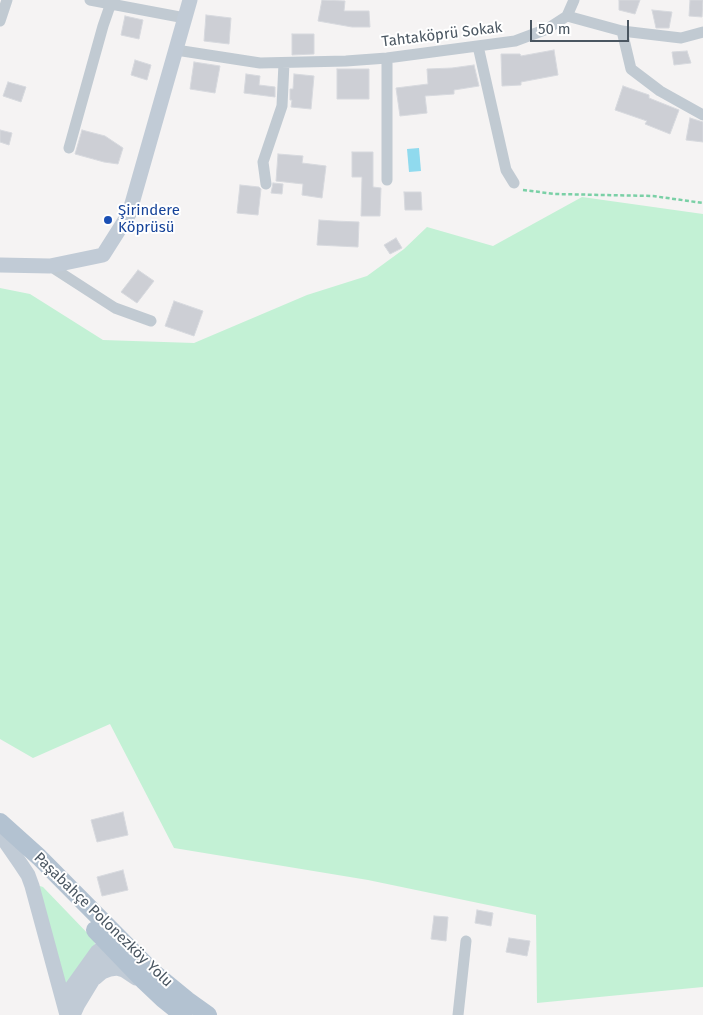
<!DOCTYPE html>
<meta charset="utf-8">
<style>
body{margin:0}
#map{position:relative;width:703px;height:1015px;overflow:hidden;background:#f5f3f3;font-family:"Fira Sans",sans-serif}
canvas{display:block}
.scale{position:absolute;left:530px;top:20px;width:99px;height:22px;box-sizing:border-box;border:2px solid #4a5661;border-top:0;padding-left:6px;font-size:15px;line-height:18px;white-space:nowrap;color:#4a5661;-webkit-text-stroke:4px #fff;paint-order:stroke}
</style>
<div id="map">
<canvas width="703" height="1015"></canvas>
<div class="scale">50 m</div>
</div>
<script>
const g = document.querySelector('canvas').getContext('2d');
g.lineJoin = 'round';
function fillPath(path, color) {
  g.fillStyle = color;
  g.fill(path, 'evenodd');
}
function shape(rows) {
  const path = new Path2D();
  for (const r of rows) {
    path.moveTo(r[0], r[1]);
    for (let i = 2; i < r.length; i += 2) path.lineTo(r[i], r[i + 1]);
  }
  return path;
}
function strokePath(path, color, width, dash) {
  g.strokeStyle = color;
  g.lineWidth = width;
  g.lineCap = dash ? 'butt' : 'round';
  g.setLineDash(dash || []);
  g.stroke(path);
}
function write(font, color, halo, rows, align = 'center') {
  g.font = font + ' "Fira Sans",sans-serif';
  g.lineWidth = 4;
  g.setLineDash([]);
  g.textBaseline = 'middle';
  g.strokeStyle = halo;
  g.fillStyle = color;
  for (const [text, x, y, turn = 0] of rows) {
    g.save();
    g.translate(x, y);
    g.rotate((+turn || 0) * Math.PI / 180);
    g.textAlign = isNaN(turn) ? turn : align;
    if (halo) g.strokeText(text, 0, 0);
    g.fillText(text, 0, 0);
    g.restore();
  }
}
fillPath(shape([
 [582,197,703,214,703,987,537,1003,536,915,368,880,174,848,110,724,33,758,0,739,0,288,30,294,103,340,194,343,307,295,367,276,404,249,427,227,493,246],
 [40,886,43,887,94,940,95,944,94,947,65,994,38,887]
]), '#c3f1d5');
fillPath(shape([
 [419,148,421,171,409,172,407,149]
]), '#90daee');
const building = shape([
 [322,0,345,1,344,11,369,11,370,27,352,27,318,21,322,0],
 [619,0,640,0,635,14,619,10,619,0],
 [690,0,703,0,702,17,689,16,690,0],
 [652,10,672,12,669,28,656,28,652,10],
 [206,15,231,18,229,44,204,41,206,15],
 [125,16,143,20,139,39,121,35,125,16],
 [292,34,314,34,314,54,292,55,292,34],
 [554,50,558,75,521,82,521,85,502,86,501,54,520,54,521,56,554,50],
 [687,51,691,63,674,65,672,52,687,51],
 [135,60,151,65,147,80,131,75,135,60],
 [194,62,220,66,215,93,190,89,194,62],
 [474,65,479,86,454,90,454,94,425,96,427,113,400,116,396,88,428,84,427,69,452,68,474,65],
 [337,69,369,69,369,99,337,99,337,69],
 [246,74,260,76,259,85,275,87,275,97,244,93,246,74],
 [294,74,314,76,311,109,291,107,292,100,290,100,290,89,293,89,294,74],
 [8,82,26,87,21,102,3,96,8,82],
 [623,86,649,95,649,98,679,110,670,134,645,124,647,121,615,110,623,86],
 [690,118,703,122,703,142,686,140,690,118],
 [0,130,12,133,9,145,0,142,0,130],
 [82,130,105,136,123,148,118,164,104,162,75,154,82,130],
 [352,152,373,152,373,187,381,188,380,216,361,216,362,177,352,177,352,152],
 [278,154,303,156,302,163,326,166,322,198,302,195,303,184,276,181,278,154],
 [273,183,283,184,282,194,271,193,273,183],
 [240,185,259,187,261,189,258,215,237,213,240,185],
 [404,192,421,192,422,210,405,210,404,192],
 [319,220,334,221,359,222,358,247,317,245,319,220],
 [396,238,402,248,390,254,384,245,396,238],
 [138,270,154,281,137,303,121,292,138,270],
 [174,301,203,311,194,336,165,326,174,301],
 [123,812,128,835,97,842,91,820,123,812],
 [123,870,128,890,102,896,97,877,123,870],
 [477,910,493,913,491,926,475,923,477,910],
 [434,916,448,917,446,941,431,939,434,916],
 [509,938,530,941,527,956,506,952,509,938]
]);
fillPath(building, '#cdcfd5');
strokePath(building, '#d7d9de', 1);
strokePath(shape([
 [523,190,555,194,653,196,703,203]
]), '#7ad0a6', 2.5, [4, 2.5]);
strokePath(shape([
 [90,0,185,18],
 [567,16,574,0],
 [0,21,7,0],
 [622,31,631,69,660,91,703,115],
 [478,46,506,170,514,183],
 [176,50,260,63,346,61,387,58,515,41,547,29,567,16,622,31,681,38,703,32],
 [387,58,387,180],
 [69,148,103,26,112,0],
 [266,184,263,162,282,106,284,63],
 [50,266,115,308,151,321],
 [458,1015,466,941]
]), '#c1cad2', 11);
strokePath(shape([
 [0,265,50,266,103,255,129,214,190,0],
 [0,834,20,863,28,875,32,886,67,1015],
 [95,978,102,972,110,969,117,968,124,970,136,978],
 [68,1010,68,1001,72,987,97,952,101,949,106,948,121,949],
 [73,1015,78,1004,112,948,114,940]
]), '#c1cbd6', 15);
strokePath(shape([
 [0,822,39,857,154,973,187,1000,208,1015],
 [95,930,144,981,163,999,183,1015]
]), '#b3c2d1', 18);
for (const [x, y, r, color] of [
 [108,220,5,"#1a4fb4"]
]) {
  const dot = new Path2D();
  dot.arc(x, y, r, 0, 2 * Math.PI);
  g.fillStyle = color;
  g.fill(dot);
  strokePath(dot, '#fff', 2);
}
write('15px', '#4a5661', '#fff', [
 ["Tahtaköprü Sokak",442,35,-7],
 ["Paşabahçe Polonezköy Yolu",103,920,44]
]);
write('15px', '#164399', '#fff', [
 ["Şirindere",118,211],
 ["Köprüsü",118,228]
], 'left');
</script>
